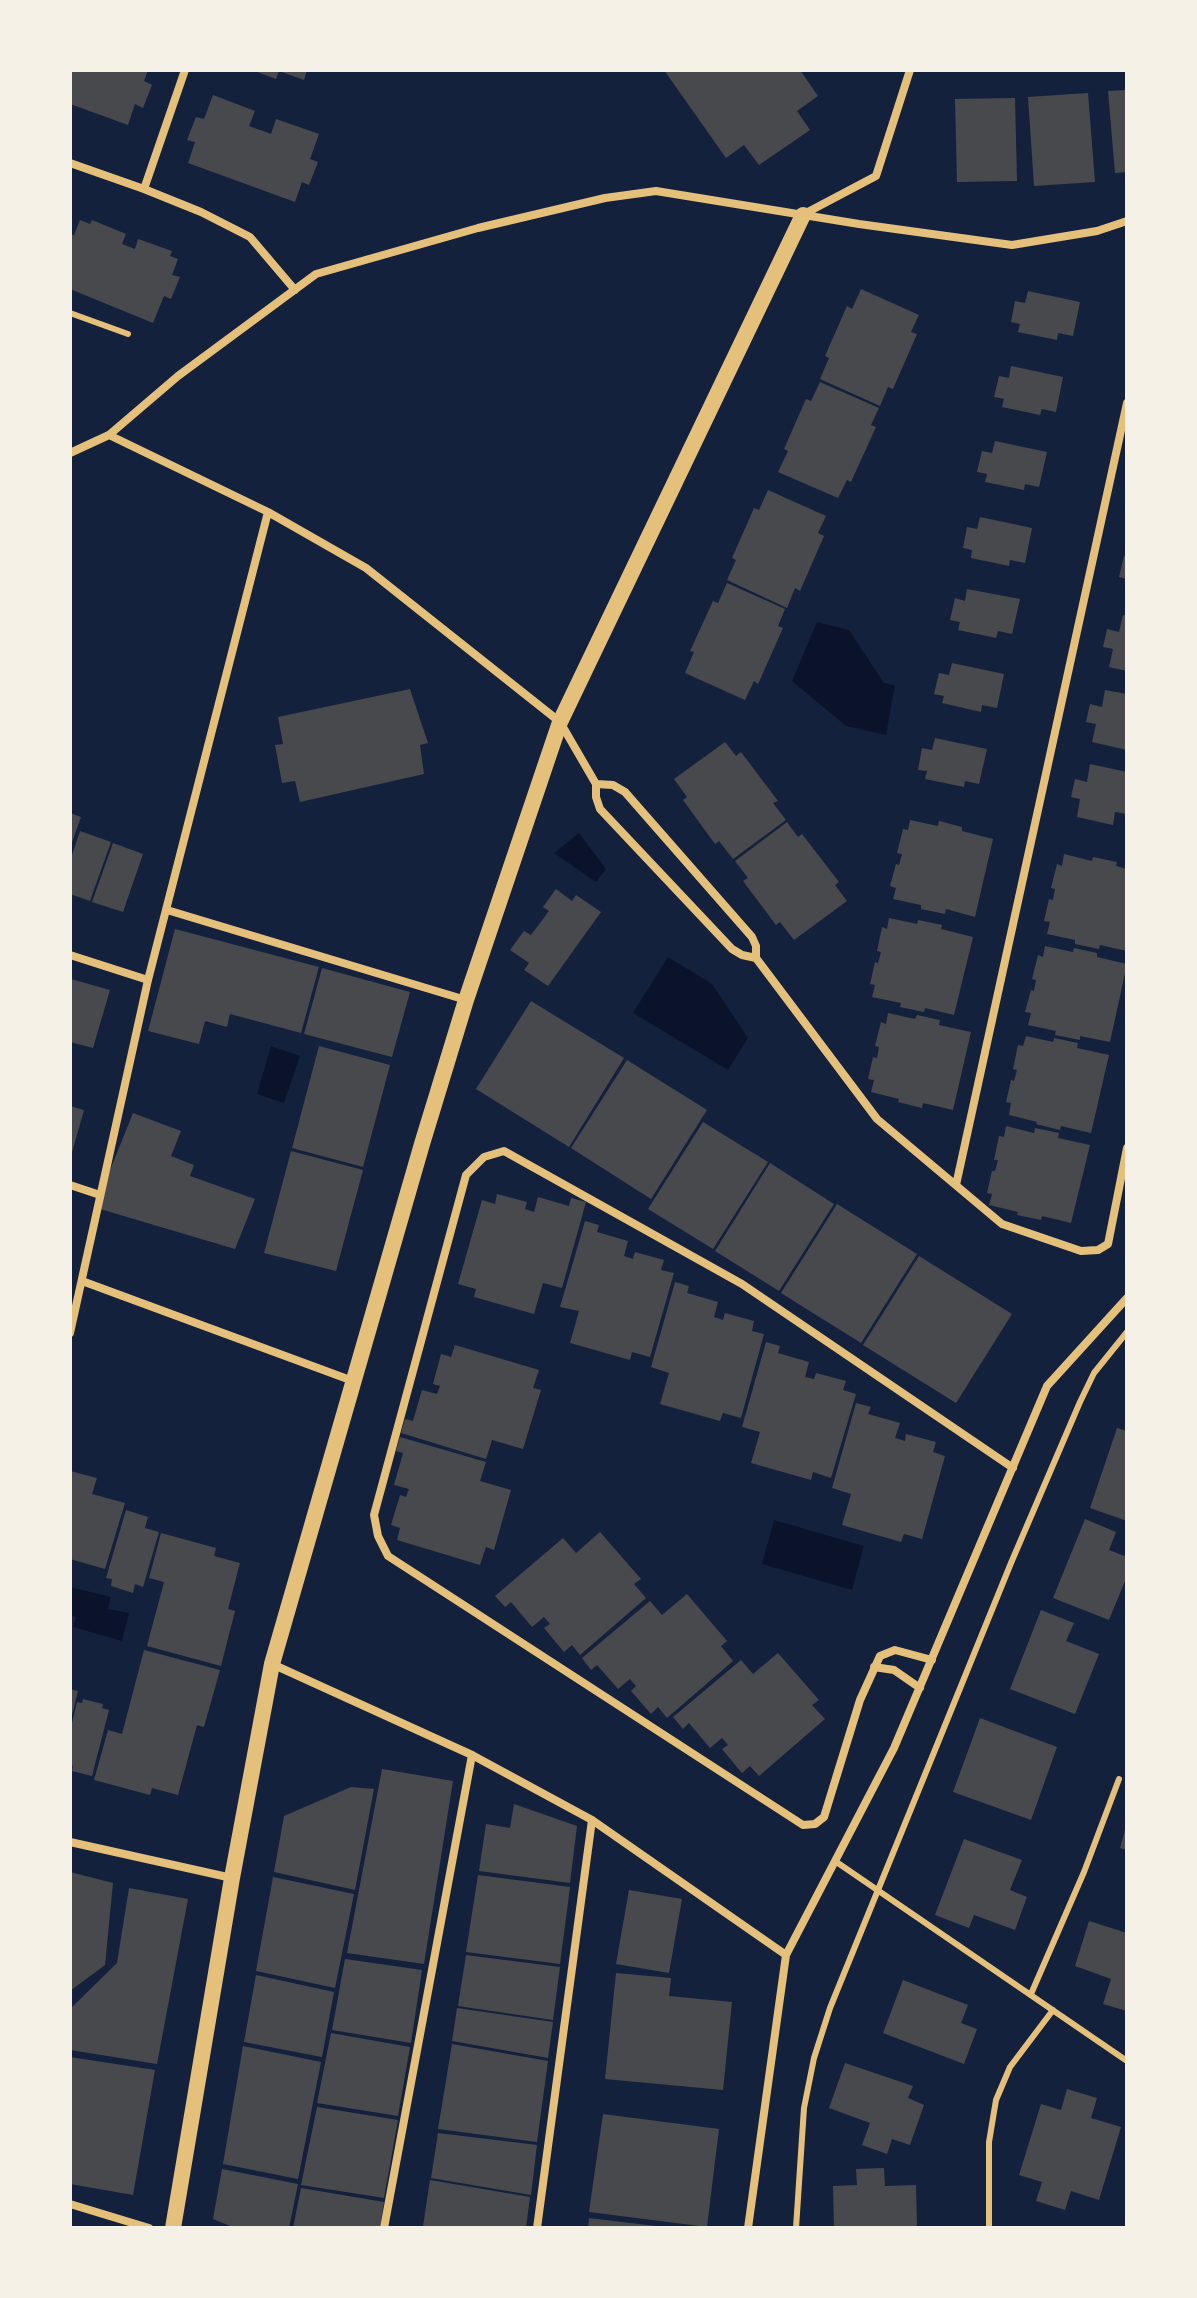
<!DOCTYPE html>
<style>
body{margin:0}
#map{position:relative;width:1197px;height:2298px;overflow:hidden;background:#14213d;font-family:"DejaVu Sans",sans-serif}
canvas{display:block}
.frame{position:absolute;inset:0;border:72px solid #f6f1e7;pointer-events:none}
</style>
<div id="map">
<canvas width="1197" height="2298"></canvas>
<div class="frame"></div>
</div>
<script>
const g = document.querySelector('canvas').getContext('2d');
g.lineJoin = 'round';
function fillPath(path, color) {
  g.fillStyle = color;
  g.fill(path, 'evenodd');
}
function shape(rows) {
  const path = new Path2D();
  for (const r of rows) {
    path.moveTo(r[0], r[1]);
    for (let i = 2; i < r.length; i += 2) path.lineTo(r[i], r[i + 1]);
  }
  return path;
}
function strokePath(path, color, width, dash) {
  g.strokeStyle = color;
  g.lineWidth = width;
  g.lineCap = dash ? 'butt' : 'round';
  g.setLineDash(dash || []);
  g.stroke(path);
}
fillPath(shape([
 [817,622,849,630,884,683,895,685,886,735,846,726,792,681],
 [579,833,606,869,596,882,554,853],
 [668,957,712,984,748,1038,728,1070,633,1013],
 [271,1046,300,1056,284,1103,257,1094],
 [774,1520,864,1546,852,1590,762,1564],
 [70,1587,111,1597,108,1609,129,1613,122,1641,73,1627,76,1617,70,1615]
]), '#0b132b');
fillPath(shape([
 [70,70,148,70,144,81,152,85,143,108,135,104,128,125,70,104],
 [252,70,307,70,304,80,279,71,276,79],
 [664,70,800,70,818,96,797,111,810,130,759,165,744,145,726,158],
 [1127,90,1127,172,1115,173,1108,91],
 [1088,93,1095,182,1034,186,1028,97],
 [213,95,255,111,249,126,271,134,276,119,319,134,310,159,318,162,309,185,302,182,295,202,188,163,195,142,187,140,196,117,204,119],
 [1015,98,1017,181,957,182,955,99],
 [80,220,90,224,92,220,126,234,122,244,135,249,138,239,172,251,170,256,178,259,172,275,180,277,171,299,164,296,153,323,70,289,70,234,74,235],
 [861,289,919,315,911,332,917,334,893,389,888,387,880,406,820,379,829,358,825,356,847,306,852,309],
 [1028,291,1080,302,1073,336,1058,333,1057,340,1018,332,1020,324,1011,322,1015,301,1025,303],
 [1011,366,1063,377,1056,412,1042,409,1040,415,1002,407,1004,399,994,397,999,376,1009,378],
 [820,382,879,408,871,425,876,427,851,482,847,480,838,498,778,472,788,451,784,449,806,399,811,401],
 [995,441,1047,452,1039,487,1025,484,1024,490,985,482,987,474,977,472,982,451,992,453],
 [768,490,826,516,818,533,824,536,800,591,795,588,787,608,727,580,736,560,732,558,754,508,759,510],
 [980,517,1032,528,1025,563,1010,560,1009,566,971,558,972,550,963,548,967,527,977,529],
 [1124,556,1127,557,1127,579,1119,577],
 [727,583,785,609,778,626,783,628,758,684,754,681,745,700,685,673,694,652,690,651,713,601,718,603],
 [967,589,1020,599,1012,634,998,631,996,638,958,630,960,622,950,620,955,598,965,601],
 [1123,615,1127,616,1127,671,1109,667,1113,649,1103,647,1107,629,1119,632],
 [952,663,1004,674,997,708,982,705,981,712,942,703,944,696,934,694,939,673,949,675],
 [410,689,428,743,420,745,424,774,300,802,295,781,282,783,275,745,283,744,278,717],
 [1105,690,1127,694,1127,750,1092,742,1096,724,1086,722,1090,704,1102,707],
 [935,738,987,749,979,784,965,781,964,787,925,779,927,771,918,770,922,748,932,750],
 [725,742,736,756,741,752,778,801,773,803,786,820,733,859,719,841,715,844,683,800,687,797,674,779],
 [1090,764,1127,772,1127,814,1115,812,1113,825,1077,817,1080,799,1071,797,1075,779,1087,782],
 [70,813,81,817,70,848],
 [910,820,938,826,939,821,962,827,962,831,993,839,975,917,946,909,945,914,921,909,921,905,893,899,896,888,890,886,896,864,899,865,902,854,897,853,903,829,908,830],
 [787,822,798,837,802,834,839,882,835,885,847,901,794,940,780,922,776,925,743,881,748,878,735,861],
 [80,831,111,842,90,901,70,894,70,861],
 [113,843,143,854,123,912,92,902],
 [1064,854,1092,861,1093,857,1117,862,1116,866,1127,869,1127,951,1100,945,1099,949,1075,944,1075,940,1047,934,1050,922,1044,921,1049,899,1053,900,1055,889,1051,888,1057,864,1062,866],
 [556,889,572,901,576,895,601,912,548,986,524,970,529,963,510,950,524,931,531,935,549,911,543,907],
 [889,918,917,924,918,920,942,925,941,929,973,937,954,1015,925,1008,924,1012,900,1007,901,1003,872,997,875,985,870,984,875,962,878,963,881,952,877,951,882,927,887,929],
 [175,929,319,967,301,1033,230,1014,227,1027,205,1021,199,1044,148,1031],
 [1045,946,1073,952,1074,948,1097,953,1097,957,1127,964,1110,1042,1080,1036,1080,1040,1055,1035,1056,1031,1028,1025,1031,1013,1025,1012,1031,990,1034,991,1036,980,1032,979,1038,955,1043,957],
 [322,968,410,992,392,1057,304,1034],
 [71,979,110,990,93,1048,70,1042],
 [531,1001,624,1058,569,1147,476,1089],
 [888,1013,915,1019,917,1015,940,1020,939,1025,971,1032,953,1110,923,1103,922,1108,898,1102,899,1099,871,1092,874,1080,868,1079,873,1057,877,1058,879,1047,875,1046,881,1022,886,1024],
 [1026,1036,1053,1042,1054,1038,1078,1043,1077,1048,1109,1055,1091,1133,1061,1126,1060,1130,1036,1124,1037,1122,1009,1115,1011,1103,1006,1102,1011,1080,1014,1081,1017,1070,1013,1069,1018,1045,1023,1046],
 [319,1046,390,1065,363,1167,292,1148],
 [627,1060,707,1110,651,1199,571,1148],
 [70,1106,84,1110,71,1156,70,1156],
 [133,1113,181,1131,171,1156,194,1165,190,1176,255,1199,235,1249,100,1209,100,1195],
 [703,1122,768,1162,713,1249,648,1209],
 [1006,1126,1034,1133,1035,1128,1059,1133,1058,1138,1090,1145,1071,1223,1042,1216,1041,1220,1017,1215,1018,1212,989,1205,992,1194,987,1193,992,1171,995,1171,998,1160,994,1160,999,1136,1004,1137],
 [291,1151,363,1170,336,1271,264,1253],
 [770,1163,834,1204,779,1291,715,1251],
 [497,1194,527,1202,525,1209,534,1212,538,1197,569,1206,571,1198,586,1202,562,1288,543,1283,534,1314,474,1297,476,1289,458,1284,482,1200,495,1204],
 [837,1204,917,1254,861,1343,781,1293],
 [585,1221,599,1225,597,1232,628,1241,624,1256,633,1259,635,1252,664,1260,661,1270,674,1273,650,1357,632,1352,630,1360,570,1343,579,1311,560,1307],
 [919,1256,1012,1314,956,1403,863,1345],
 [675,1282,689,1286,687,1293,718,1302,714,1317,723,1320,725,1313,754,1321,752,1331,764,1334,741,1418,723,1413,720,1421,660,1404,669,1373,651,1367],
 [766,1342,780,1346,778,1353,809,1362,805,1377,814,1379,816,1373,846,1381,843,1390,856,1394,831,1478,813,1472,811,1480,751,1463,760,1432,742,1427],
 [455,1345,539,1370,533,1388,541,1390,523,1449,492,1440,486,1459,401,1433,405,1419,413,1421,422,1390,437,1394,440,1386,433,1384,441,1354,451,1357],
 [856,1403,871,1407,868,1414,900,1423,895,1438,905,1441,906,1434,936,1442,933,1452,945,1456,922,1539,904,1534,901,1542,842,1525,851,1494,832,1488],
 [1117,1428,1127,1431,1127,1521,1090,1508],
 [400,1437,486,1462,480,1481,511,1490,494,1550,486,1547,480,1565,397,1540,400,1528,391,1525,400,1495,406,1497,409,1489,394,1485,403,1453,396,1451],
 [70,1471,97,1478,92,1494,125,1503,105,1569,70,1559],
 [126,1510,148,1517,145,1528,159,1532,143,1587,135,1584,133,1593,111,1586,112,1579,106,1578],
 [1085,1519,1116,1532,1109,1550,1127,1557,1127,1576,1109,1620,1053,1598],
 [600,1532,641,1579,634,1584,646,1598,580,1655,572,1645,564,1652,544,1628,550,1624,544,1617,532,1627,511,1602,505,1607,495,1596,563,1538,576,1553],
 [161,1533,216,1548,214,1556,240,1563,228,1609,235,1611,221,1666,147,1646,164,1582,149,1578],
 [687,1594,727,1641,721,1646,733,1661,667,1718,658,1707,651,1714,631,1691,636,1686,630,1679,618,1689,597,1665,591,1670,582,1658,650,1601,662,1615],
 [1041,1610,1074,1623,1066,1641,1099,1654,1075,1714,1010,1689],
 [144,1650,220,1670,204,1727,197,1725,178,1795,152,1788,150,1795,94,1780,108,1730,122,1734],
 [778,1653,819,1700,812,1705,825,1719,759,1776,750,1766,742,1773,722,1749,728,1745,722,1738,710,1748,689,1723,683,1729,673,1717,741,1660,753,1674],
 [70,1689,78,1691,71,1719,70,1719],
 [83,1699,103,1704,102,1708,109,1710,92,1776,72,1771,73,1766,70,1765,70,1731,77,1702,82,1703],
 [980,1718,1057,1747,1031,1820,953,1792],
 [382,1769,453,1781,424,1964,347,1953],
 [351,1787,374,1789,355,1890,274,1872,284,1816],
 [514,1804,577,1826,570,1883,479,1871,486,1824,510,1828],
 [1126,1826,1127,1826,1127,1850,1120,1848],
 [964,1839,1022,1860,1010,1890,1027,1897,1015,1930,974,1915,969,1928,935,1915],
 [70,1872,113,1883,105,1965,70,1991],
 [478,1875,570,1887,560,1964,466,1952],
 [273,1877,354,1894,335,1988,256,1971],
 [129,1888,188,1899,157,2064,70,2050,70,2009,117,1963],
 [629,1890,682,1899,669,1973,616,1964],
 [1089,1921,1127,1933,1127,2011,1103,2004,1111,1979,1075,1966],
 [466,1955,560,1967,553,2020,458,2006],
 [345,1959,422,1970,411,2043,332,2030],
 [616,1973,671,1978,669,1996,732,2002,723,2090,605,2079],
 [256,1975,334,1992,322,2057,244,2042],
 [903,1980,968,2005,961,2023,977,2029,964,2064,883,2033],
 [457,2008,553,2022,548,2058,452,2041],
 [331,2033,410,2047,398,2116,317,2103],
 [452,2044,548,2061,537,2142,438,2129],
 [243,2046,321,2062,298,2179,223,2164],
 [70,2057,155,2070,133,2195,70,2184],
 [845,2063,913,2086,908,2098,924,2105,910,2145,892,2139,887,2154,862,2145,870,2123,829,2108],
 [1067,2089,1097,2098,1091,2118,1121,2127,1099,2200,1071,2191,1065,2210,1036,2201,1042,2182,1019,2175,1041,2104,1061,2110],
 [317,2107,398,2120,384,2198,301,2185],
 [603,2114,719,2129,707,2227,589,2212],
 [438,2133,537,2145,531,2195,431,2178],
 [884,2168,885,2186,916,2185,917,2228,834,2228,833,2186,857,2185,856,2169],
 [222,2169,298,2184,289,2228,235,2228,213,2219],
 [430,2180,530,2197,526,2228,435,2228,423,2226],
 [301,2188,384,2202,380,2228,293,2228],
 [589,2218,656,2226,656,2228,588,2228]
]), '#48494c');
strokePath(shape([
 [70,313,128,334],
 [835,1861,1127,2061],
 [1031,1994,1084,1872,1119,1779],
 [796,2228,804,2108,814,2058,830,2008,1011,1563,1080,1402,1094,1373,1127,1332],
 [989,2228,989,2142,996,2100,1010,2067,1053,2010]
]), '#e5c07b', 6);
strokePath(shape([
 [70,163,144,189,201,212,250,237,295,290],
 [144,189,185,70],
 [804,214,876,176,910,70],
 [109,435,268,512,366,568,560,722,596,784,596,797,600,809,732,949,742,955,756,958],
 [70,453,109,435,178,376,316,274,478,228,605,198,656,191,859,224,1012,245,1097,231,1127,221],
 [596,784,613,785,625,792,752,937,756,946,756,958,877,1119,1002,1224,1081,1251,1098,1250,1108,1244,1127,1148],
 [167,910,466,1000],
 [70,955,148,980],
 [70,1185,100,1195],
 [956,1185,1127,403],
 [82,1281,353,1381],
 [70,1333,148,980,268,512],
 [932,1660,895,1650,880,1656,860,1700,824,1817,815,1824,803,1825,388,1556,378,1536,374,1515,466,1175,484,1157,504,1151,742,1284,1013,1468],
 [272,1664,472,1755,592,1820,786,1955],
 [874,1667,894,1670,920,1688],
 [70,1842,232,1878],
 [70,2204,149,2228],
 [384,2228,472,1755],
 [537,2228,592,1820],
 [748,2228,786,1955,894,1748,1047,1386,1127,1298]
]), '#e5c07b', 8);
strokePath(shape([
 [173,2228,232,1878,272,1664,422,1144,466,1000,560,722,803,215]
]), '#e5c07b', 16);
</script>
